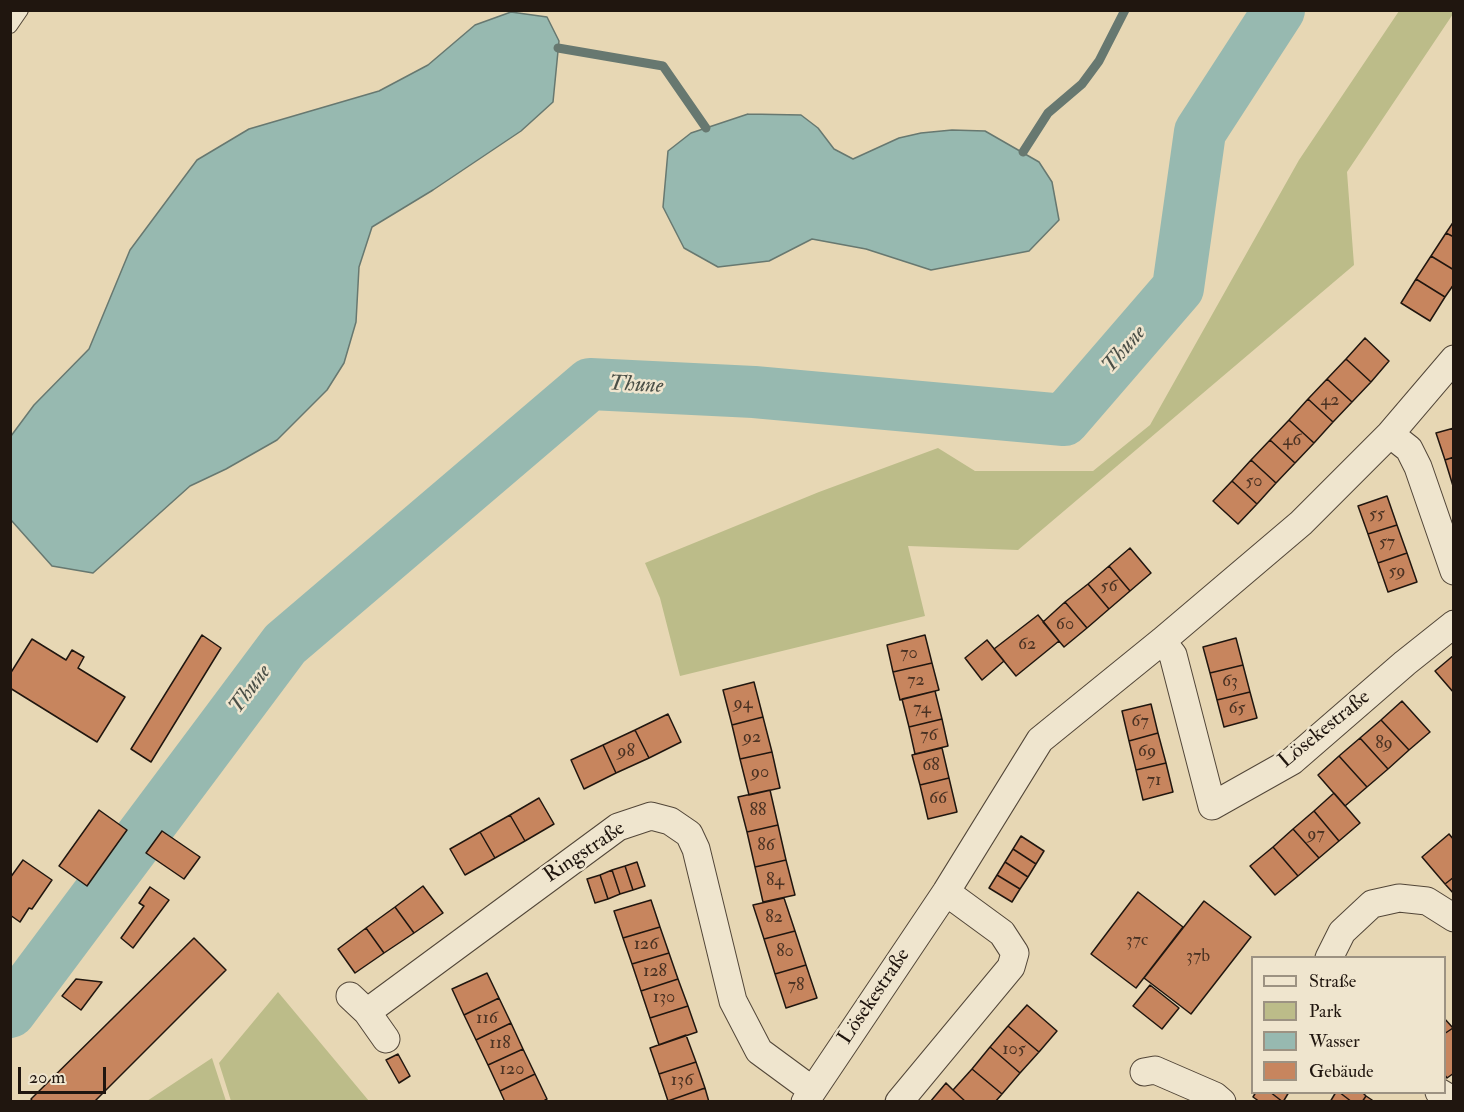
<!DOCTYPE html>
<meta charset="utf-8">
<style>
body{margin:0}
#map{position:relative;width:1464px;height:1112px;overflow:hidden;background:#e7d7b4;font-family:"IM FELL Double Pica",serif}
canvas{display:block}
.frame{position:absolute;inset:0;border:12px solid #20160f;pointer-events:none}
.legend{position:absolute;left:1251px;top:956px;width:195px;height:138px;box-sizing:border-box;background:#efe5ce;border:2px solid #9c9282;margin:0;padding:8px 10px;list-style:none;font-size:18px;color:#20160f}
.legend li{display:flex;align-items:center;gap:12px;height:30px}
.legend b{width:30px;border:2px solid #9c9282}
.scale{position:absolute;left:18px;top:1067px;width:88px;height:27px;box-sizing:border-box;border:3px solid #20160f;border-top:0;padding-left:8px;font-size:18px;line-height:21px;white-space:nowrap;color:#20160f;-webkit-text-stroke:4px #efe5ce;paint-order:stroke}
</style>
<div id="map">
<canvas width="1464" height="1112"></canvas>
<div class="frame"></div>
<ul class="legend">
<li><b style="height:8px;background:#efe5ce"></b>Straße</li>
<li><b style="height:16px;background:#bcbc89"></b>Park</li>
<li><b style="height:16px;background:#97b9b0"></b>Wasser</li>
<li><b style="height:16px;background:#c7855e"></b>Gebäude</li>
</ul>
<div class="scale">20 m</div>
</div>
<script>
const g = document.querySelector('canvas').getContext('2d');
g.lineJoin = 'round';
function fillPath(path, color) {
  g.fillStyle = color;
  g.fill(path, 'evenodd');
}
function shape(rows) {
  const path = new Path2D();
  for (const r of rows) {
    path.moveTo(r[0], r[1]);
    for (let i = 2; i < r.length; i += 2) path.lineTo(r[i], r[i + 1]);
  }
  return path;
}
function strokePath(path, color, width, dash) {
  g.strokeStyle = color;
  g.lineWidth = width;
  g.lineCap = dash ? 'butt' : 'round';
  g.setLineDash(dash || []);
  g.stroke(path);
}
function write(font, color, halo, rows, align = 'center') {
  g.font = font + ' "IM FELL Double Pica",serif';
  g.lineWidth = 5;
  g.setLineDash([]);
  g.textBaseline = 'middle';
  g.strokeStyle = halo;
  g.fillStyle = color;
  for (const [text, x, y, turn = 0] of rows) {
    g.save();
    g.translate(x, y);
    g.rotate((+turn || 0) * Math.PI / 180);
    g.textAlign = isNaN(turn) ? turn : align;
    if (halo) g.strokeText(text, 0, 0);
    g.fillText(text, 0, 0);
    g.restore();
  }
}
fillPath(shape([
 [1399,11,1453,11,1453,14,1347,172,1354,265,1018,550,908,546,925,616,680,676,660,598,645,563,819,492,938,448,975,471,1093,471,1150,425,1299,160],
 [278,992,369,1101,231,1101,219,1063],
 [212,1058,226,1101,147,1101]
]), '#bcbc89');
const water = shape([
 [511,12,547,17,559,41,553,102,521,131,433,190,372,227,359,267,356,322,344,363,327,390,277,440,226,469,190,486,93,573,52,566,11,520,11,436,34,405,89,349,130,250,197,160,249,129,379,91,428,65,475,25,511,12],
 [748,114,801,115,818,128,834,149,853,159,899,138,921,133,952,130,985,131,1039,162,1052,182,1059,220,1029,251,931,270,866,249,812,239,769,261,718,267,684,248,663,207,668,151,691,133,748,114]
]);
fillPath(water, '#97b9b0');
strokePath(water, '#677870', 1.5);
strokePath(shape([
 [558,48,663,66,706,128],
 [1023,152,1048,113,1082,84,1099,61,1125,10]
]), '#677870', 9);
strokePath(shape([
 [10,1012,285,644,590,384,754,392,1064,420,1178,288,1200,132,1279,10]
]), '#97b9b0', 52);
const building = shape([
 [1454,221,1454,237,1446,233,1454,221],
 [1446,233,1454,237,1454,270,1431,256,1446,233],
 [1431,256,1454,270,1454,284,1445,297,1416,279,1431,256],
 [1416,279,1445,297,1430,321,1401,303,1416,279],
 [1365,338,1389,361,1371,382,1346,359,1365,338],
 [1346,359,1371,382,1352,402,1327,379,1346,359],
 [1327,379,1352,402,1333,422,1308,399,1327,379],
 [1308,399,1333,422,1314,443,1289,420,1308,399],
 [1289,420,1314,443,1295,463,1270,440,1289,420],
 [1454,428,1454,457,1445,460,1436,433,1454,428],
 [1270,440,1295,463,1276,483,1251,460,1270,440],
 [1454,457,1454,486,1453,486,1445,460,1454,457],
 [1251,460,1276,483,1257,504,1232,481,1251,460],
 [1232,481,1257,504,1238,524,1213,501,1232,481],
 [1387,496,1397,525,1368,534,1358,506,1387,496],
 [1397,525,1407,553,1378,563,1368,534,1397,525],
 [1130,548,1151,573,1130,591,1109,566,1130,548],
 [1407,553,1417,582,1388,592,1378,563,1407,553],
 [1109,566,1130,591,1109,609,1088,584,1109,566],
 [1088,584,1109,609,1087,628,1065,602,1088,584],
 [1065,602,1087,628,1064,647,1043,622,1065,602],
 [1038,615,1059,641,1016,676,994,649,1038,615],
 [202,635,221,648,151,762,131,749,202,635],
 [925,635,932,663,893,672,887,645,925,635],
 [1236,638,1243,665,1210,673,1203,647,1236,638],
 [32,639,66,660,72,650,84,657,78,668,125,697,97,742,10,688,10,674,32,639],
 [987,640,1004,661,982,680,965,658,987,640],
 [1454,655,1454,693,1435,671,1454,655],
 [932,663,939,690,900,700,893,672,932,663],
 [1243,665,1250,692,1217,700,1210,673,1243,665],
 [754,682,763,717,732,725,723,690,754,682],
 [935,691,942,719,909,727,902,699,935,691],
 [1250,692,1257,718,1224,727,1217,700,1250,692],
 [1402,701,1430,732,1409,750,1381,720,1402,701],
 [1151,704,1158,733,1129,741,1122,711,1151,704],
 [668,714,681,742,649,758,635,730,668,714],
 [763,717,772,752,740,759,732,725,763,717],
 [942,719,948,746,915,754,909,727,942,719],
 [1381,720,1409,750,1388,769,1360,738,1381,720],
 [635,730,649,758,616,773,603,745,635,730],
 [1158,733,1166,763,1136,770,1129,741,1158,733],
 [1360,738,1388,769,1367,787,1339,756,1360,738],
 [603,745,616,773,584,789,571,760,603,745],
 [942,748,949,778,920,785,912,755,942,748],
 [772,752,780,788,749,795,740,759,772,752],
 [1339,756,1367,787,1345,806,1318,775,1339,756],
 [1166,763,1173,792,1143,800,1136,770,1166,763],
 [949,778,957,812,928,819,920,785,949,778],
 [770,790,778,825,747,832,738,797,770,790],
 [1334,793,1360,823,1339,841,1314,811,1334,793],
 [539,798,554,824,525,841,510,815,539,798],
 [99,810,127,830,87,886,59,866,99,810],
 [1314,811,1339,841,1319,858,1293,829,1314,811],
 [510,815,525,841,495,858,480,832,510,815],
 [778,825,786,860,755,867,747,832,778,825],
 [1293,829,1319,858,1298,876,1273,847,1293,829],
 [162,831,200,857,184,879,146,853,162,831],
 [480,832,495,858,465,875,450,849,480,832],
 [1449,834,1454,840,1454,877,1445,884,1422,857,1449,834],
 [1021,836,1044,851,1036,864,1013,849,1021,836],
 [1273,847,1298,876,1275,895,1250,866,1273,847],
 [1013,849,1036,864,1028,877,1005,862,1013,849],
 [23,860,52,880,32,909,29,908,20,922,10,915,10,878,23,860],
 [786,860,795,895,763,902,755,867,786,860],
 [637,862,645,886,633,890,625,866,637,862],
 [1005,862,1028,877,1020,889,997,875,1005,862],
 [625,866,633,890,620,894,612,870,625,866],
 [612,870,620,894,608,899,600,875,612,870],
 [600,875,608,899,595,903,587,879,600,875],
 [997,875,1020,889,1012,902,989,888,997,875],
 [1454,877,1454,894,1445,884,1454,877],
 [423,886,443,913,414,933,395,907,423,886],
 [150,887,169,900,133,948,121,938,144,906,139,903,150,887],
 [1138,892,1183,927,1136,988,1091,954,1138,892],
 [784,898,795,931,764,939,753,905,784,898],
 [651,900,660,927,623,938,614,911,651,900],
 [1204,901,1251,937,1191,1014,1144,978,1204,901],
 [395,907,414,933,384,953,366,928,395,907],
 [660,927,669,953,632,964,623,938,660,927],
 [366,928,384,953,355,973,338,949,366,928],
 [795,931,806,965,775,974,764,939,795,931],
 [194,938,226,970,94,1102,33,1102,31,1099,194,938],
 [669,953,678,979,641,991,632,964,669,953],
 [806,965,817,998,786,1008,775,974,806,965],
 [487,973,499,998,464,1015,452,989,487,973],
 [76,979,102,982,81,1010,62,996,76,979],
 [678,979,688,1006,650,1018,641,991,678,979],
 [1150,985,1179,1008,1162,1029,1133,1006,1150,985],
 [499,998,511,1023,476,1040,464,1015,499,998],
 [1027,1005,1057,1031,1039,1052,1008,1026,1027,1005],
 [688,1006,697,1032,659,1045,650,1018,688,1006],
 [1444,1018,1453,1028,1444,1034,1444,1018],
 [511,1023,523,1049,488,1065,476,1040,511,1023],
 [1008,1026,1039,1052,1020,1073,990,1047,1008,1026],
 [1453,1028,1454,1073,1447,1078,1444,1074,1444,1034,1453,1028],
 [686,1035,696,1062,659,1074,650,1048,686,1035],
 [990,1047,1020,1073,1002,1094,972,1069,990,1047],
 [523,1049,535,1074,500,1091,488,1065,523,1049],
 [398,1054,410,1076,399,1083,386,1060,398,1054],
 [696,1062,705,1088,668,1101,659,1074,696,1062],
 [972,1069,1002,1094,995,1102,966,1102,953,1090,972,1069],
 [535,1074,547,1099,542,1102,505,1102,500,1091,535,1074],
 [946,1083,953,1090,966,1102,930,1102,946,1083],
 [705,1088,709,1102,668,1102,668,1101,705,1088],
 [1256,1092,1270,1092,1283,1102,1260,1102,1253,1097,1256,1092],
 [1270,1092,1289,1092,1283,1102,1270,1092],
 [1336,1092,1339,1092,1352,1102,1330,1102,1336,1092],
 [1339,1092,1362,1092,1366,1096,1362,1102,1352,1102,1339,1092],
 [1366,1096,1375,1102,1362,1102,1366,1096]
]);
fillPath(building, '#c7855e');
strokePath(building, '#20160f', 1.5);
const lane = shape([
 [10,26,21,10]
]);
const street = shape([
 [1390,434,1409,449,1418,467,1454,571],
 [1162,641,1173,655,1212,806,1292,761,1405,663,1454,624],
 [1329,958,1342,932,1372,904,1399,898,1427,901,1454,918],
 [350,996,367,1012,618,827,651,816,670,821,689,834,696,849,733,1001,759,1051,812,1090],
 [367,1012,386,1039],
 [1144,1072,1155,1070,1215,1096,1222,1102],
 [1439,1092,1454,1101],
 [805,1102,946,892,1040,740,1162,641,1301,523,1390,434,1454,359],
 [899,1102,1011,967,1015,953,1002,933,946,892]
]);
strokePath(lane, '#524638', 16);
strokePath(street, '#524638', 29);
strokePath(lane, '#efe5ce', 14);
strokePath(street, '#efe5ce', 27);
write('18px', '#4a3223', null, [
 ["42",1330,401],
 ["46",1292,441],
 ["50",1254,482],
 ["55",1377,515],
 ["57",1387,543],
 ["59",1397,572],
 ["56",1109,587],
 ["60",1065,625],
 ["62",1027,645],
 ["70",909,654],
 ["72",916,681],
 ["63",1230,682],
 ["94",743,704],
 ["74",922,709],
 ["65",1237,709],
 ["67",1140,722],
 ["76",929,736],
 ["92",752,738],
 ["89",1384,744],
 ["98",626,752],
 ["69",1147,752],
 ["68",931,766],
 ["90",760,773],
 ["71",1154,781],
 ["66",938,799],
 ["88",758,811],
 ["97",1316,835],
 ["86",766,846],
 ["84",775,881],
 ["82",774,918],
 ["37c",1137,941],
 ["126",646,945],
 ["80",785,952],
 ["37b",1198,957],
 ["128",655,972],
 ["78",796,986],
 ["130",664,998],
 ["116",487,1019],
 ["118",500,1044],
 ["105",1014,1050],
 ["120",512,1070],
 ["136",682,1081]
]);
write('21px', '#20160f', '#efe5ce', [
 ["Lösekestraße",1325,730,-39],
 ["Ringstraße",585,853,-34],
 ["Lösekestraße",875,997,-56]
]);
write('italic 22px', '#4a4f47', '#efe5ce', [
 ["Thune",1125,350,-49],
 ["Thune",636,386,3],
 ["Thune",251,690,-53]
]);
</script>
